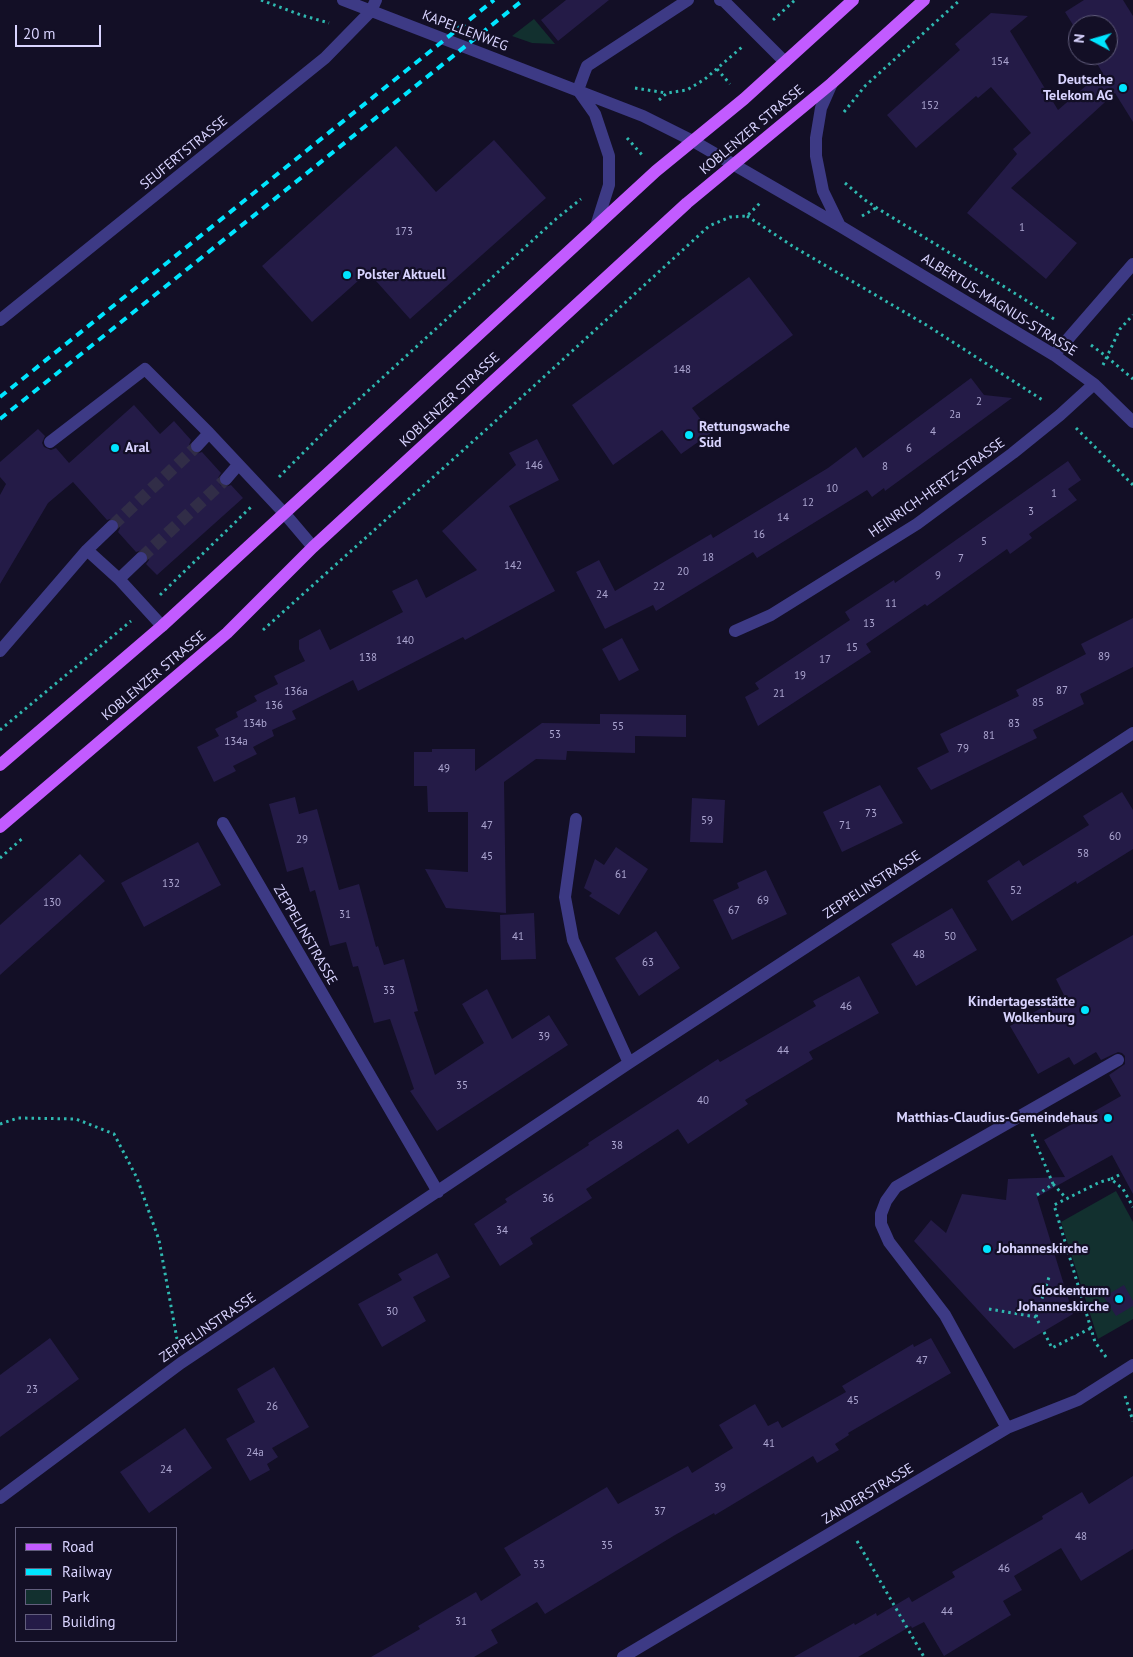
<!DOCTYPE html>
<meta charset="utf-8">
<style>
body{margin:0}
#map{position:relative;width:1133px;height:1657px;overflow:hidden;background:#130f26;font-family:"PT Sans",sans-serif}
canvas{display:block}
.legend{position:absolute;left:15px;top:1527px;width:162px;height:115px;box-sizing:border-box;background:#130f26;border:1px solid #625e7d;margin:0;padding:6px 9px;list-style:none;font-size:15px;color:#d9d4ff}
.legend li{display:flex;align-items:center;gap:10px;height:25px}
.legend b{width:25px;border:1px solid #625e7d}
.north{position:absolute;left:1068px;top:15px;width:50px;height:50px;box-sizing:border-box;background:#130f26;border:1px solid #625e7d;border-radius:50%;rotate:276deg;font-size:14px;font-weight:700;line-height:20px;text-align:center;color:#d9d4ff}
.north::after{content:'';display:block;margin:auto;width:18px;height:22px;background:#00e5ff;clip-path:polygon(50% 0,100% 100%,50% 72%,0 100%)}
.scale{position:absolute;left:15px;top:25px;width:86px;height:22px;box-sizing:border-box;border:2px solid #d9d4ff;border-top:0;padding-left:6px;font-size:15px;line-height:18px;white-space:nowrap;color:#d9d4ff;-webkit-text-stroke:4px #130f26;paint-order:stroke}
</style>
<div id="map">
<canvas width="1133" height="1657"></canvas>
<ul class="legend">
<li><b style="height:6px;background:#c25bff"></b>Road</li>
<li><b style="height:6px;background:#00e5ff"></b>Railway</li>
<li><b style="height:14px;background:#12302f"></b>Park</li>
<li><b style="height:14px;background:#241b47"></b>Building</li>
</ul>
<div class="north">N</div>
<div class="scale">20 m</div>
</div>
<script>
const g = document.querySelector('canvas').getContext('2d');
g.lineJoin = 'round';
function fillPath(path, color) {
  g.fillStyle = color;
  g.fill(path, 'evenodd');
}
function shape(rows) {
  const path = new Path2D();
  for (const r of rows) {
    path.moveTo(r[0], r[1]);
    for (let i = 2; i < r.length; i += 2) path.lineTo(r[i], r[i + 1]);
  }
  return path;
}
function strokePath(path, color, width, dash) {
  g.strokeStyle = color;
  g.lineWidth = width;
  g.lineCap = dash ? 'butt' : 'round';
  g.setLineDash(dash || []);
  g.stroke(path);
}
function write(font, color, halo, rows, align = 'center') {
  g.font = font + ' "PT Sans",sans-serif';
  g.lineWidth = 4.5;
  g.setLineDash([]);
  g.textBaseline = 'middle';
  g.strokeStyle = halo;
  g.fillStyle = color;
  for (const [text, x, y, turn = 0] of rows) {
    g.save();
    g.translate(x, y);
    g.rotate((+turn || 0) * Math.PI / 180);
    g.textAlign = isNaN(turn) ? turn : align;
    if (halo) g.strokeText(text, 0, 0);
    g.fillText(text, 0, 0);
    g.restore();
  }
}
fillPath(shape([
 [534,19,555,44,532,43,512,36],
 [1116,1191,1133,1222,1133,1319,1098,1339,1061,1222]
]), '#12302f');
fillPath(shape([
 [566,0,609,0,558,41,541,20],
 [1084,0,1123,0,1133,16,1133,122,1115,93,1011,188,1077,243,1046,279,967,213,1017,154,1013,149,1031,133,991,87,978,98,976,96,916,148,887,115,960,50,955,44,991,13,1028,16,1010,31,1058,110,1102,72,1092,55,1108,55,1108,25,1078,25,1078,33,1065,12],
 [494,140,546,198,410,319,368,272,312,322,262,266,396,146,436,192],
 [749,277,793,335,692,408,711,433,681,454,662,430,613,465,572,405],
 [971,378,984,395,1012,398,885,491,884,488,872,497,867,490,757,558,753,552,656,611,653,605,605,629,576,572,599,560,615,591,711,534,713,538,828,468,856,447,863,458],
 [134,405,160,434,174,421,191,440,189,445,191,452,196,454,202,452,221,473,218,478,220,485,225,487,231,485,243,498,157,575,146,564,149,560,147,553,143,550,136,552,118,532,120,528,118,521,114,518,107,520,73,482,48,503,0,584,0,495,6,484,0,477,0,462,38,429,45,436,42,443,44,447,51,450,56,448,69,463],
 [537,439,559,480,509,506,555,591,465,640,463,637,358,691,353,680,292,711,296,719,272,730,274,736,253,747,257,754,233,766,236,771,214,782,197,747,219,736,215,729,238,717,236,712,257,701,254,696,278,684,274,676,305,661,299,649,299,640,320,629,330,650,403,612,392,591,417,579,426,598,477,570,442,531,516,465,509,453],
 [1068,461,1081,480,1068,489,1077,500,1029,534,1032,538,1010,554,1007,549,927,606,925,604,866,644,871,652,758,726,745,697,759,689,755,683,850,620,845,612,894,580,895,583],
 [1133,618,1133,667,1080,694,1084,704,1033,730,1037,738,931,790,917,768,949,752,940,734,1019,696,1016,690,1086,654,1081,644],
 [622,638,639,670,619,681,602,649],
 [600,714,686,715,686,737,635,736,635,753,567,751,566,760,536,759,504,782,506,913,446,908,425,869,468,872,468,812,428,812,427,786,414,786,414,752,432,752,432,749,475,749,475,771,542,723,600,724],
 [880,785,903,823,842,852,823,812],
 [1122,792,1133,810,1133,849,1077,884,1076,881,1012,921,987,881,1019,860,1023,866,1089,825,1083,816],
 [295,797,299,814,317,809,339,890,359,884,376,947,378,946,384,965,404,959,418,1011,414,1012,435,1075,484,1043,462,1004,487,989,512,1039,549,1015,568,1045,437,1131,410,1091,414,1089,390,1019,374,1023,358,966,353,967,346,942,330,946,315,890,310,892,303,867,287,872,269,804],
 [692,798,725,800,723,843,690,842],
 [198,842,221,885,144,927,121,883],
 [616,847,648,869,619,915,589,896,592,893,584,888,595,859,604,865],
 [80,854,105,881,0,975,0,925],
 [766,870,787,914,732,940,713,900,739,888,737,883],
 [952,908,977,950,916,986,891,944],
 [534,913,536,959,501,960,500,915],
 [656,931,680,968,639,996,615,958],
 [1133,935,1133,1194,1112,1155,1037,1197,1073,1314,1014,1349,914,1241,931,1220,946,1233,962,1194,1006,1200,1008,1179,1065,1177,1044,1140,1121,1096,1109,1075,1125,1064,1125,1056,1122,1053,1118,1052,1101,1060,1096,1052,1074,1065,1069,1057,1038,1074,1010,1026,1064,995,1056,979],
 [859,976,879,1013,809,1052,813,1059,745,1100,748,1104,688,1144,678,1129,586,1189,592,1198,530,1238,533,1244,500,1266,474,1224,507,1202,505,1199,589,1145,588,1143,718,1059,720,1062,816,1006,813,1001],
 [437,1253,450,1277,413,1297,426,1321,382,1347,358,1304,402,1280,398,1274],
 [1124,1285,1133,1301,1133,1306,1116,1316,1104,1297],
 [50,1338,79,1379,0,1437,0,1375],
 [931,1338,951,1373,848,1433,849,1435,835,1444,839,1450,817,1463,813,1456,715,1515,714,1513,675,1535,545,1614,537,1602,491,1630,498,1643,474,1657,371,1657,420,1629,418,1626,476,1592,481,1601,521,1575,504,1548,607,1487,618,1504,688,1466,692,1473,733,1448,719,1425,755,1404,768,1426,778,1421,782,1428,846,1392,842,1386,913,1344,914,1347],
 [274,1367,309,1427,272,1448,278,1457,267,1464,270,1470,250,1481,226,1439,255,1422,237,1389],
 [185,1428,212,1468,149,1513,120,1472],
 [1133,1476,1133,1549,1081,1581,1061,1548,1014,1576,1022,1590,1003,1601,1011,1615,944,1656,924,1622,912,1628,911,1626,858,1657,794,1657,854,1623,855,1625,876,1613,877,1616,909,1597,912,1602,955,1577,952,1572,1043,1519,1042,1516,1082,1492,1089,1504]
]), '#241b47');
strokePath(shape([
 [112,526,197,446],
 [141,558,226,479]
]), '#312d47', 12, [12, 6]);
strokePath(shape([
 [261,0,301,15,329,23],
 [773,20,795,0],
 [717,69,730,84],
 [635,88,666,93],
 [659,100,667,93,687,90,705,79,742,47],
 [844,112,865,86,960,0],
 [627,138,643,156],
 [845,183,865,200,877,208,1024,299,1057,321],
 [747,216,794,247,928,326,1044,401],
 [862,216,876,208],
 [1091,345,1107,357,1133,379],
 [1103,365,1120,329,1133,315],
 [1076,428,1133,485],
 [279,477,334,422,556,219,581,199],
 [160,595,251,507],
 [263,630,489,427,709,226,730,217,747,216,760,203],
 [0,730,131,621],
 [0,858,24,837],
 [0,1124,18,1118,76,1119,114,1134,137,1178,159,1240,177,1339],
 [1032,1134,1053,1184],
 [1111,1179,1121,1174],
 [1037,1195,1053,1184,1066,1198],
 [989,1309,1036,1317,1039,1323],
 [1036,1317,1050,1274],
 [1044,1332,1052,1348,1091,1328],
 [1106,1357,1095,1342,1054,1205,1100,1182,1111,1179,1123,1189,1133,1207],
 [1125,1396,1133,1421],
 [857,1541,924,1657]
]), '#2fb8b0', 3, [2.5, 4]);
strokePath(shape([
 [343,0,643,116,693,141,840,226,1054,355,1094,384,1133,422],
 [720,0,724,1,785,62],
 [832,83,821,108,816,138,816,156,823,191,840,226],
 [596,226,609,185,609,156,595,114,578,90,585,71,587,66,688,0],
 [0,320,325,58,371,11,376,0],
 [1054,355,1133,264],
 [50,442,145,369,209,433,285,514,313,547],
 [197,446,209,433],
 [226,479,238,465],
 [87,550,119,579,162,626],
 [119,579,141,558],
 [735,631,771,615,917,524,1013,453,1060,415,1094,384],
 [0,651,87,550,112,526],
 [576,819,565,897,573,940,629,1063],
 [223,823,438,1192],
 [1007,1428,945,1315,889,1242,881,1224,881,1214,886,1201,896,1187,1118,1060],
 [0,1498,181,1363,629,1063,1133,733],
 [623,1657,1007,1428,1078,1400,1133,1365]
]), '#3d3a85', 12);
strokePath(shape([
 [0,765,162,626,656,171,744,99,853,0],
 [0,827,227,633,313,547,687,203,832,83,924,0]
]), '#c25bff', 12);
strokePath(shape([
 [0,397,494,0],
 [0,419,523,0]
]), '#00e5ff', 4, [8, 6]);
for (const [x, y, r, color] of [
 [1123,88,5,"#00e5ff"],
 [347,275,5,"#00e5ff"],
 [689,435,5,"#00e5ff"],
 [115,448,5,"#00e5ff"],
 [1085,1010,5,"#00e5ff"],
 [1108,1118,5,"#00e5ff"],
 [987,1249,5,"#00e5ff"],
 [1119,1299,5,"#00e5ff"]
]) {
  const dot = new Path2D();
  dot.arc(x, y, r, 0, 2 * Math.PI);
  g.fillStyle = color;
  g.fill(dot);
  strokePath(dot, '#130f26', 2);
}
write('11px', '#aca6d1', null, [
 ["154",1000,62],
 ["152",930,106],
 ["1",1022,228],
 ["173",404,232],
 ["148",682,370],
 ["2",979,402],
 ["2a",955,415],
 ["4",933,432],
 ["6",909,449],
 ["146",534,466],
 ["8",885,467],
 ["10",832,489],
 ["1",1054,494],
 ["12",808,503],
 ["3",1031,512],
 ["14",783,518],
 ["16",759,535],
 ["5",984,542],
 ["18",708,558],
 ["7",961,559],
 ["142",513,566],
 ["20",683,572],
 ["9",938,576],
 ["22",659,587],
 ["24",602,595],
 ["11",891,604],
 ["13",869,624],
 ["140",405,641],
 ["15",852,648],
 ["89",1104,657],
 ["138",368,658],
 ["17",825,660],
 ["19",800,676],
 ["87",1062,691],
 ["136a",296,692],
 ["21",779,694],
 ["85",1038,703],
 ["136",274,706],
 ["134b",255,724],
 ["83",1014,724],
 ["55",618,727],
 ["53",555,735],
 ["81",989,736],
 ["134a",236,742],
 ["79",963,749],
 ["49",444,769],
 ["73",871,814],
 ["59",707,821],
 ["47",487,826],
 ["71",845,826],
 ["60",1115,837],
 ["29",302,840],
 ["58",1083,854],
 ["45",487,857],
 ["61",621,875],
 ["132",171,884],
 ["52",1016,891],
 ["69",763,901],
 ["130",52,903],
 ["67",734,911],
 ["31",345,915],
 ["41",518,937],
 ["50",950,937],
 ["48",919,955],
 ["63",648,963],
 ["33",389,991],
 ["46",846,1007],
 ["39",544,1037],
 ["44",783,1051],
 ["35",462,1086],
 ["40",703,1101],
 ["38",617,1146],
 ["36",548,1199],
 ["34",502,1231],
 ["30",392,1312],
 ["47",922,1361],
 ["23",32,1390],
 ["45",853,1401],
 ["26",272,1407],
 ["41",769,1444],
 ["24a",255,1453],
 ["24",166,1470],
 ["39",720,1488],
 ["37",660,1512],
 ["48",1081,1537],
 ["35",607,1546],
 ["33",539,1565],
 ["46",1004,1569],
 ["44",947,1612],
 ["31",461,1622]
]);
write('14px', '#d9d4ff', '#130f26', [
 ["KAPELLENWEG",465,31,21],
 ["KOBLENZER STRASSE",752,130,-40],
 ["SEUFERTSTRASSE",184,153,-39],
 ["ALBERTUS-MAGNUS-STRASSE",999,305,32],
 ["KOBLENZER STRASSE",450,400,-43],
 ["HEINRICH-HERTZ-STRASSE",937,488,-35],
 ["KOBLENZER STRASSE",154,676,-40],
 ["ZEPPELINSTRASSE",872,885,-33],
 ["ZEPPELINSTRASSE",305,935,60],
 ["ZEPPELINSTRASSE",208,1328,-34],
 ["ZANDERSTRASSE",868,1494,-31]
]);
write('bold 14px', '#d9d4ff', '#130f26', [
 ["Deutsche",1113,80],
 ["Telekom AG",1113,96],
 ["Polster Aktuell",357,275,"left"],
 ["Rettungswache",699,427,"left"],
 ["Süd",699,443,"left"],
 ["Aral",125,448,"left"],
 ["Kindertagesstätte",1075,1002],
 ["Wolkenburg",1075,1018],
 ["Matthias-Claudius-Gemeindehaus",1098,1118],
 ["Johanneskirche",997,1249,"left"],
 ["Glockenturm",1109,1291],
 ["Johanneskirche",1109,1307]
], 'right');
</script>
